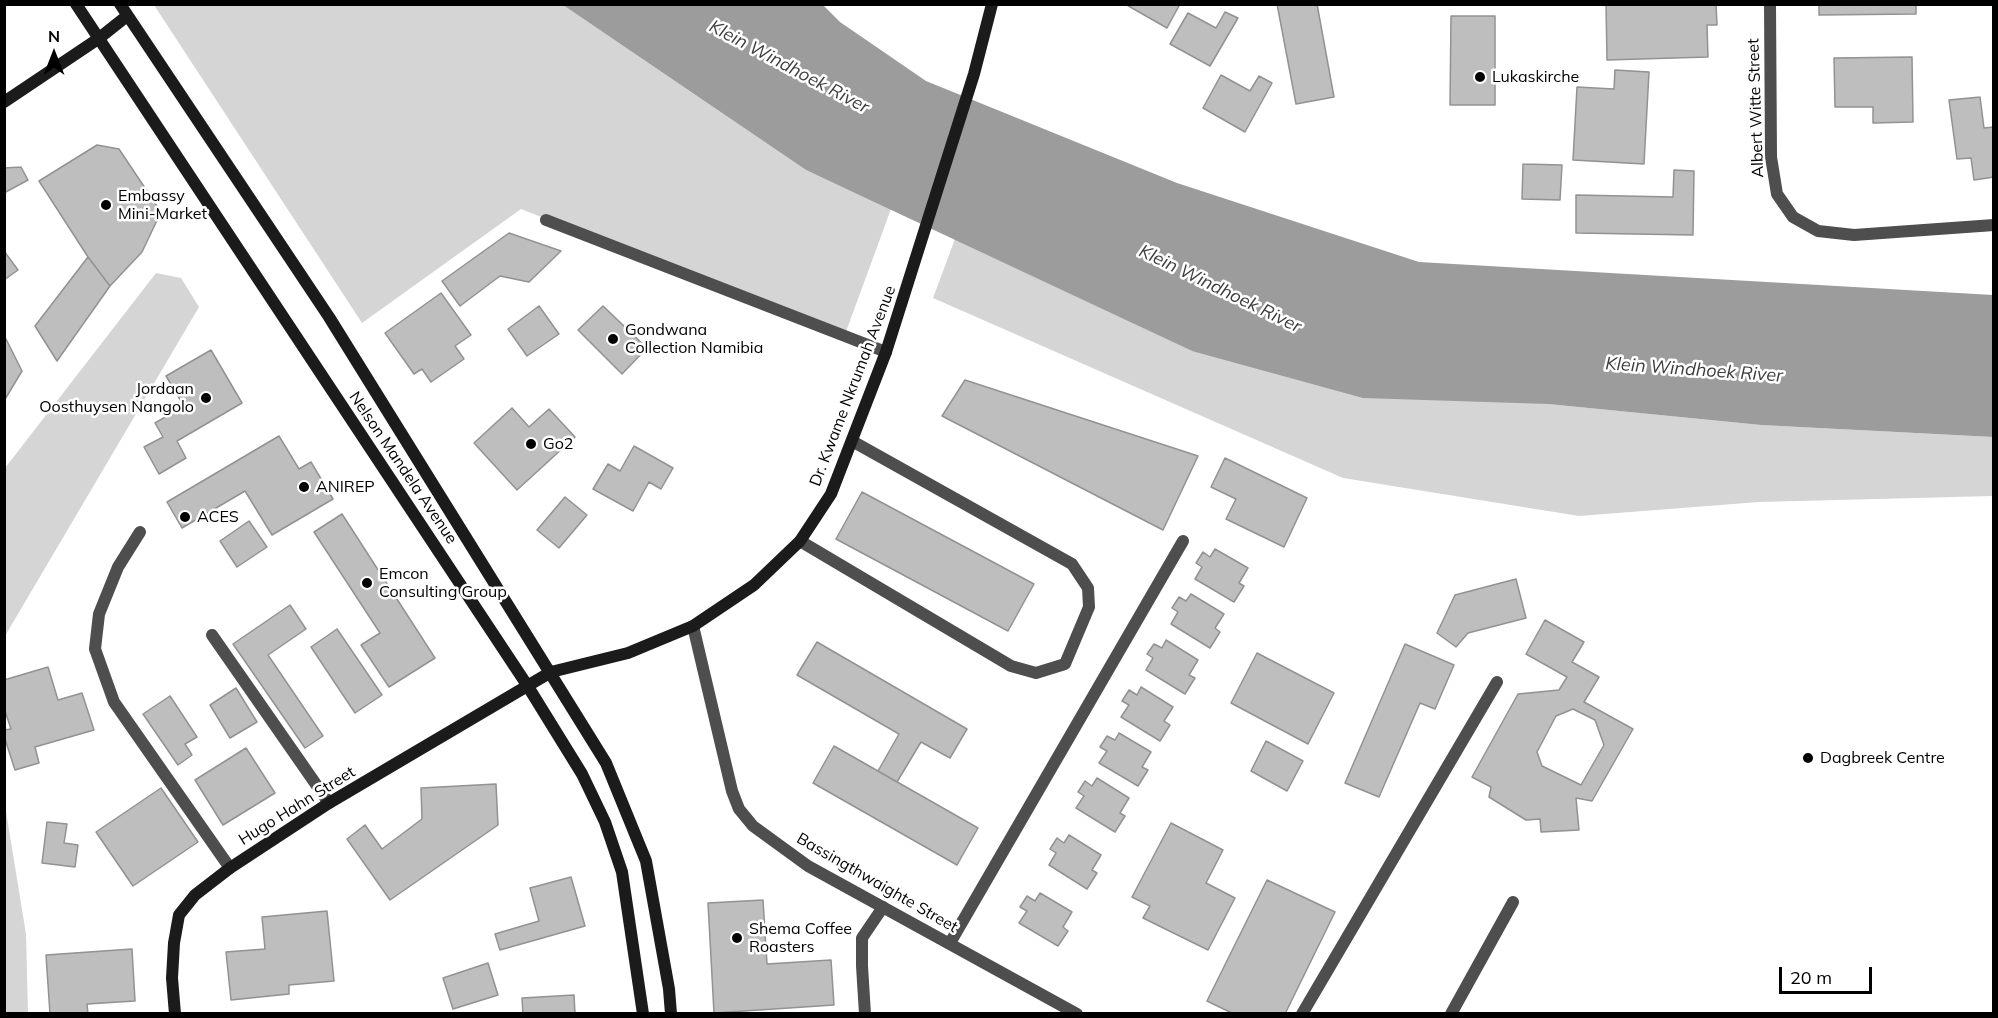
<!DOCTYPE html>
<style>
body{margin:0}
#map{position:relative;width:1998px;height:1018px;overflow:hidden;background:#fff;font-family:Mulish,sans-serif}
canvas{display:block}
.frame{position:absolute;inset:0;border:6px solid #000;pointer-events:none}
.north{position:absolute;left:24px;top:24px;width:60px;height:60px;-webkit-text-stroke:4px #fff;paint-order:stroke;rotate:0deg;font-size:16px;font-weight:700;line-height:24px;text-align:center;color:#000}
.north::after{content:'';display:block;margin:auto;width:21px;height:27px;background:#000;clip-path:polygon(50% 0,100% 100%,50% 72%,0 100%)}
.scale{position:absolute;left:1779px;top:967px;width:93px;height:27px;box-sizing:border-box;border:3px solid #000;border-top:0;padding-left:8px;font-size:18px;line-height:21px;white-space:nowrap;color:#000;-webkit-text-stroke:4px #fff;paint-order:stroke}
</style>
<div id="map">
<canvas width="1998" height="1018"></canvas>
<div class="frame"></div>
<div class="north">N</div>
<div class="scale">20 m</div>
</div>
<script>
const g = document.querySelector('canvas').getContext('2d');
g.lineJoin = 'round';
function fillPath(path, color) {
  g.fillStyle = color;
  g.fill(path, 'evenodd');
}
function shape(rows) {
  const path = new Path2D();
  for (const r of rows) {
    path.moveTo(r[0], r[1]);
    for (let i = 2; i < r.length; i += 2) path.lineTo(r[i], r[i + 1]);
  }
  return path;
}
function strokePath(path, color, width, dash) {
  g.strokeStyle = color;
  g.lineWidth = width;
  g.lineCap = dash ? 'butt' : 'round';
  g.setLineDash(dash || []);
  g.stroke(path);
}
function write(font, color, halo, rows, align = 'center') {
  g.font = font + ' Mulish,sans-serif';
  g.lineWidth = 5;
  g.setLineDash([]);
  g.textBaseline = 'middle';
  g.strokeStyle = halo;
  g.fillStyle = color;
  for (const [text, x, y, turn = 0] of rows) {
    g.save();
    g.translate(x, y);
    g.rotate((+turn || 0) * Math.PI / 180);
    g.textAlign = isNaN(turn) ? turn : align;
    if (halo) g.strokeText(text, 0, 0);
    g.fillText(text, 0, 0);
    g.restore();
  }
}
fillPath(shape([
 [154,5,563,5,806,170,891,209,844,337,521,209,362,323],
 [955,239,1192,351,1548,404,1761,425,1993,437,1993,496,1759,502,1579,516,1343,478,933,298],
 [156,273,181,278,199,307,5,636,5,468],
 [4,799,26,934,28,1013,5,1013]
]), '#d5d5d5');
fillPath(shape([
 [563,5,823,5,840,22,926,81,1177,183,1419,262,1993,295,1993,437,1761,425,1548,404,1363,398,1192,351,806,170]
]), '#9c9c9c');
const building = shape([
 [1125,4,1180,4,1167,28,1125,4],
 [1277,4,1317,4,1334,97,1296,104,1277,4],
 [1606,4,1716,4,1717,25,1707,25,1708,57,1607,60,1606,4],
 [1819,4,1916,4,1916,14,1819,15,1819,4],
 [1225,12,1238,18,1210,66,1170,44,1188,13,1216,28,1225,12],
 [1451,16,1495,16,1495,105,1450,105,1451,16],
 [1912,57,1913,122,1873,123,1873,107,1835,107,1834,58,1912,57],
 [1615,70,1649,72,1644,164,1573,160,1577,87,1614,89,1615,70],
 [1221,75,1250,91,1259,76,1272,83,1245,132,1203,108,1221,75],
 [1980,97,1984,128,1994,127,1994,177,1974,180,1971,158,1957,159,1949,100,1980,97],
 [97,145,119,149,161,212,142,252,110,286,88,257,39,181,97,145],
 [1523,164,1562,165,1560,200,1522,199,1523,164],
 [21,167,28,180,4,193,4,168,21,167],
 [1674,170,1694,171,1693,235,1576,233,1576,195,1673,197,1674,170],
 [509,233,561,251,529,282,500,276,460,306,442,281,509,233],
 [4,251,18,270,4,280,4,251],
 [88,257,110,286,57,361,35,326,88,257],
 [441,293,471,335,455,346,464,359,431,382,422,369,414,374,385,333,441,293],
 [539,306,559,334,527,356,508,329,539,306],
 [603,306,647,348,622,374,578,330,603,306],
 [5,337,22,371,4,401,4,337,5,337],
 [211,350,242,403,177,441,186,458,159,474,144,447,163,437,155,423,184,406,166,376,211,350],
 [965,380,1198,456,1163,530,942,416,965,380],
 [512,408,529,427,549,409,575,437,517,490,474,443,512,408],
 [279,436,299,469,311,462,333,499,272,535,245,491,182,528,167,502,279,436],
 [634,446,673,468,661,489,649,482,633,511,593,489,608,464,620,471,634,446],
 [1225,458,1307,498,1284,547,1226,519,1236,499,1211,487,1225,458],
 [862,492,1034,584,1008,631,836,539,862,492],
 [565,497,587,515,559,548,537,530,565,497],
 [342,514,435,658,389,687,361,645,380,633,314,532,342,514],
 [249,521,267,547,237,567,220,541,249,521],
 [1215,549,1248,568,1239,583,1244,586,1234,602,1195,579,1202,567,1196,563,1203,552,1210,557,1215,549],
 [1516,579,1526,618,1468,633,1456,647,1437,633,1455,595,1516,579],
 [1191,594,1224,614,1215,628,1220,632,1210,648,1171,624,1178,612,1172,608,1179,597,1186,601,1191,594],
 [290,605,306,629,268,655,323,736,305,748,233,644,290,605],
 [1545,620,1584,642,1572,662,1599,677,1584,702,1633,729,1592,801,1576,798,1579,830,1541,832,1540,819,1526,820,1489,797,1491,787,1472,777,1518,694,1559,690,1567,677,1526,654,1545,620],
 [1573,709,1595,720,1604,745,1581,785,1542,766,1537,752,1556,716,1573,709],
 [337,629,382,695,355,713,311,647,337,629],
 [1166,640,1198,660,1189,675,1195,678,1185,694,1146,670,1153,658,1147,654,1154,644,1162,648,1166,640],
 [817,642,967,729,950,758,921,742,897,782,878,771,899,734,797,675,817,642],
 [1405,644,1454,665,1435,709,1420,703,1379,797,1345,783,1405,644],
 [1257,653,1334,693,1308,744,1231,703,1257,653],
 [48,667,58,700,82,693,94,730,35,747,39,763,15,770,4,736,4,730,11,729,4,708,4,680,48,667],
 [1141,687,1173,707,1164,721,1170,725,1160,741,1121,717,1129,705,1122,701,1129,690,1137,695,1141,687],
 [236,688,257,722,230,738,210,705,236,688],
 [170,696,197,737,185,744,192,755,178,765,143,714,170,696],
 [1119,733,1151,752,1142,767,1148,770,1138,786,1099,763,1107,751,1100,747,1107,736,1115,740,1119,733],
 [1266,741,1303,761,1287,791,1251,771,1266,741],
 [834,746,978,828,957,865,813,783,834,746],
 [246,748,275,793,223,825,195,780,246,748],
 [1097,778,1129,798,1120,813,1125,816,1115,832,1076,808,1084,796,1078,792,1085,781,1092,786,1097,778],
 [496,784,498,825,390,900,347,839,365,825,382,849,422,819,421,788,496,784],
 [161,788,198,842,133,886,96,832,161,788],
 [47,822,67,824,64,843,78,845,75,867,42,863,47,822],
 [1171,823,1223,850,1206,883,1235,898,1208,950,1143,918,1150,906,1132,897,1171,823],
 [1069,835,1101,855,1092,870,1097,873,1087,889,1049,865,1056,853,1050,849,1057,838,1064,843,1069,835],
 [571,877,585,926,500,950,495,934,539,921,530,888,571,877],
 [1267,880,1335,912,1285,1014,1234,1014,1207,1001,1267,880],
 [1040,893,1072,912,1063,927,1068,931,1058,946,1019,923,1027,911,1020,907,1027,896,1035,901,1040,893],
 [763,900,767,964,831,960,834,1005,714,1013,708,903,763,900],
 [327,911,334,981,289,985,289,994,231,1000,226,952,265,949,262,917,327,911],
 [132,949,135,1001,87,1004,88,1014,50,1014,46,955,132,949],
 [488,963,498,995,453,1009,443,978,488,963],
 [574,995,575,1014,523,1014,522,998,574,995]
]);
fillPath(building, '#bebebe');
strokePath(building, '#929292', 1.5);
strokePath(shape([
 [546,220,886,352],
 [140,532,118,567,99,614,95,649,114,702,230,868],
 [800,541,1011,666,1036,673,1065,664,1089,607,1088,588,1072,564,852,441],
 [212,635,329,803],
 [865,1014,862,966,862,938,883,907],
 [1302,1014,1497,682],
 [1451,1014,1513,902]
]), '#4e4e4e', 12);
strokePath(shape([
 [1770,4,1771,157,1777,194,1793,217,1818,231,1854,235,1994,225],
 [693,626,732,791,739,809,753,826,808,866,1077,1014],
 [950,943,1183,541]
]), '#4e4e4e', 12);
strokePath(shape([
 [76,4,527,685,582,774,605,822,622,872,643,1014],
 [120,4,329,317,606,763,646,861,669,989,671,1014],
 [4,102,98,39,127,16],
 [175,1014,172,978,174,943,179,915,195,895,230,868,329,803,551,672,628,653,693,626,754,585,800,541,831,494,886,352,974,74,992,4]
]), '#1b1b1b', 12);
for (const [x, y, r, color] of [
 [1480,77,6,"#000"],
 [106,205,6,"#000"],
 [613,339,6,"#000"],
 [206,398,6,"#000"],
 [531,444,6,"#000"],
 [304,487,6,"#000"],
 [185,517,6,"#000"],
 [367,583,6,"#000"],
 [1808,758,6,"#000"],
 [737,938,6,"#000"]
]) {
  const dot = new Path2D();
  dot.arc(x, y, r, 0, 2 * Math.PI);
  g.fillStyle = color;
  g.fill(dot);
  strokePath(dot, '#fff', 2);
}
write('16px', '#000', '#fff', [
 ["Lukaskirche",1492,77],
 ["Embassy",118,196],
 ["Mini-Market",118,214],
 ["Gondwana",625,330],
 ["Collection Namibia",625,348],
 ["Jordaan",194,389,"right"],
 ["Oosthuysen Nangolo",194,407,"right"],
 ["Go2",543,444],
 ["ANIREP",316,487],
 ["ACES",197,517],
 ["Emcon",379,574],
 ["Consulting Group",379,592],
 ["Dagbreek Centre",1820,758],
 ["Shema Coffee",749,929],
 ["Roasters",749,947]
], 'left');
write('16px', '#000', '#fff', [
 ["Albert Witte Street",1756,108,-92],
 ["Dr. Kwame Nkrumah Avenue",853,386,-69],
 ["Nelson Mandela Avenue",403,468,56],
 ["Hugo Hahn Street",297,806,-32],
 ["Bassingthwaighte Street",877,883,30]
]);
write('italic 18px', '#3d3d3d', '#fff', [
 ["Klein Windhoek River",789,67,28],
 ["Klein Windhoek River",1220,289,26],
 ["Klein Windhoek River",1694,370,4]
]);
</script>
